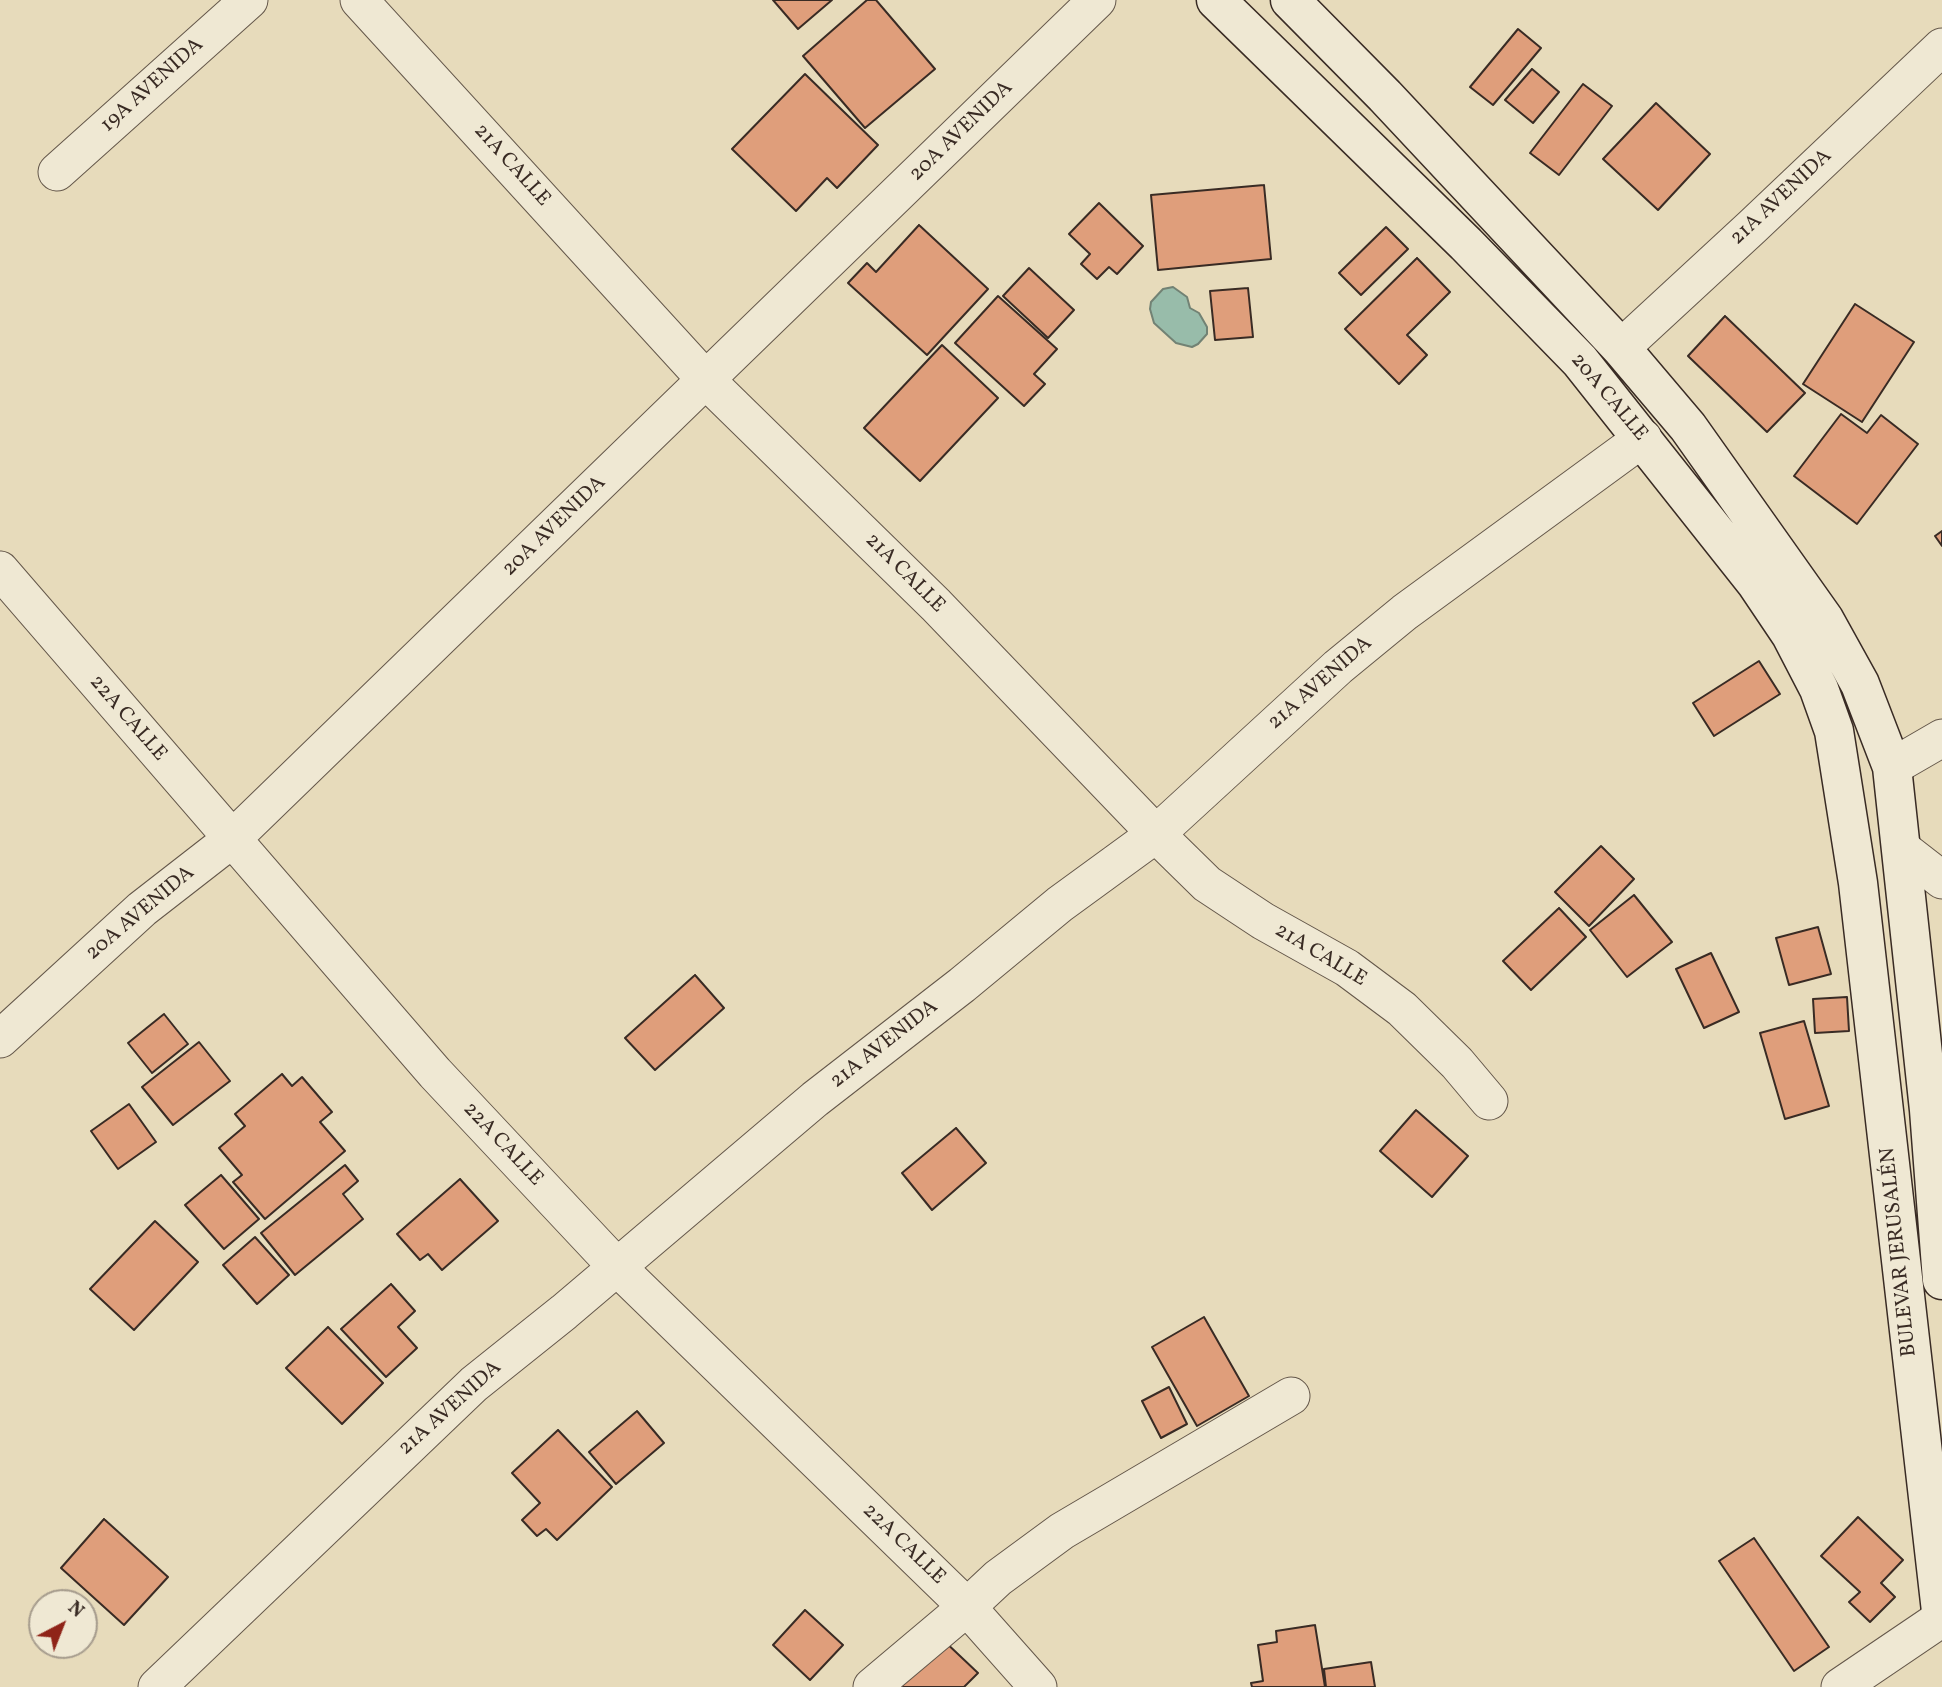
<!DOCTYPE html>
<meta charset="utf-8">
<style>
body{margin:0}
#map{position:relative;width:1942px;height:1687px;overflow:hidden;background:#e7dbbb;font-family:Vollkorn,serif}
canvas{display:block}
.north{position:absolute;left:28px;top:1589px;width:70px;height:70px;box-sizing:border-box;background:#efe8d3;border:2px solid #a69c8d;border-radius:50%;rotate:42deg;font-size:19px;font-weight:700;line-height:28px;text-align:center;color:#392b24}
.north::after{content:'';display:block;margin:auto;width:24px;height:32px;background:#8f2418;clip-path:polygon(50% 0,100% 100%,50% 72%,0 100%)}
</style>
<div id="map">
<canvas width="1942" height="1687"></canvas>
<div class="north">N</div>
</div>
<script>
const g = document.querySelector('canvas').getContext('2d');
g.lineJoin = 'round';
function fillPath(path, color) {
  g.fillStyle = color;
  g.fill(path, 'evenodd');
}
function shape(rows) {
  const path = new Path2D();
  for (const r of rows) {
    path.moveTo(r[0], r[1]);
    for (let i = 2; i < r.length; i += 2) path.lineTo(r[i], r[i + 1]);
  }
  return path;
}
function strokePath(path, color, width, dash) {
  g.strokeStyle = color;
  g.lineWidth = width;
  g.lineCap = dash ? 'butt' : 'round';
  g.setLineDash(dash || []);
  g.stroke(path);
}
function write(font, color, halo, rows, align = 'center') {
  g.font = font + ' Vollkorn,serif';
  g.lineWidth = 7;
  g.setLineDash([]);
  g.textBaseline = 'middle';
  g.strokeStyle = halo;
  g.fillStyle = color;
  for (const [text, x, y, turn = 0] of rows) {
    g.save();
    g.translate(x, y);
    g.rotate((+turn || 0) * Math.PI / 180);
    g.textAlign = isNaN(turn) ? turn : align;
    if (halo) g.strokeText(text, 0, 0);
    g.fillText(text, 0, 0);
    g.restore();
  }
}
const water = shape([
 [1173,287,1187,297,1190,308,1199,313,1207,327,1207,334,1198,344,1192,347,1176,343,1154,323,1150,309,1151,302,1163,289,1173,287]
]);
fillPath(water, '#98bcaa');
strokePath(water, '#728274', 2);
const building = shape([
 [773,0,832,0,798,29,773,0],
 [867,0,876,0,935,69,865,128,803,56,867,0],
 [1518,29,1541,48,1493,105,1470,87,1518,29],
 [1532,69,1559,92,1533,123,1505,100,1532,69],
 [805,74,878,145,837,188,827,178,796,211,732,149,805,74],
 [1583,84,1612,106,1559,175,1530,153,1583,84],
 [1656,103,1710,154,1658,210,1603,159,1656,103],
 [1264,185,1271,259,1158,270,1151,195,1264,185],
 [1099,203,1143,246,1117,274,1109,267,1097,279,1081,264,1090,254,1069,234,1099,203],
 [919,225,988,289,927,355,848,283,867,263,876,272,919,225],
 [1386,227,1408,249,1361,295,1339,273,1386,227],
 [1417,258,1450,292,1407,335,1427,355,1399,384,1345,329,1417,258],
 [1029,268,1074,310,1048,338,1003,296,1029,268],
 [1248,288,1253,337,1215,340,1210,291,1248,288],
 [998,296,1057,349,1034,374,1045,384,1024,406,955,343,998,296],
 [1855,304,1914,342,1862,422,1803,384,1855,304],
 [1725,316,1805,393,1767,432,1688,356,1725,316],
 [942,345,998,398,920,481,864,428,942,345],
 [1841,414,1867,433,1881,415,1918,444,1857,524,1794,476,1841,414],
 [1942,531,1942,546,1935,536,1942,531],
 [1759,661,1780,694,1714,736,1693,703,1759,661],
 [1601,846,1634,879,1589,926,1555,892,1601,846],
 [1634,895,1672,942,1627,977,1590,930,1634,895],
 [1559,908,1586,937,1531,990,1503,961,1559,908],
 [1818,927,1831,974,1789,985,1776,938,1818,927],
 [1711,953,1739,1012,1704,1028,1676,969,1711,953],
 [695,975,724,1008,655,1070,625,1038,695,975],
 [1847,997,1849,1031,1815,1033,1813,999,1847,997],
 [164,1014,188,1044,152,1073,128,1043,164,1014],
 [1804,1021,1829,1106,1785,1119,1760,1033,1804,1021],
 [199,1042,230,1081,173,1125,142,1087,199,1042],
 [282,1074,292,1086,302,1077,332,1112,320,1122,345,1151,265,1219,233,1182,242,1175,219,1148,245,1126,235,1114,282,1074],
 [129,1104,156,1142,118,1169,91,1131,129,1104],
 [1416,1110,1468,1156,1432,1197,1380,1151,1416,1110],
 [956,1128,986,1163,932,1210,902,1173,956,1128],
 [345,1165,358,1181,343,1194,363,1219,295,1275,261,1233,345,1165],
 [221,1175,259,1219,224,1249,185,1205,221,1175],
 [460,1179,498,1221,442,1270,428,1254,420,1260,397,1234,460,1179],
 [155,1221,198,1262,134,1330,90,1289,155,1221],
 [255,1237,289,1275,257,1304,223,1265,255,1237],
 [391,1284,415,1311,398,1327,417,1348,386,1377,341,1329,391,1284],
 [1204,1317,1249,1396,1197,1426,1152,1347,1204,1317],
 [328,1327,383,1383,342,1424,286,1368,328,1327],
 [1169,1387,1187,1424,1161,1438,1142,1401,1169,1387],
 [637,1411,664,1443,616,1484,589,1452,637,1411],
 [558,1430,612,1487,557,1540,546,1529,537,1536,522,1520,540,1503,512,1473,558,1430],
 [1858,1517,1903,1560,1881,1583,1895,1597,1870,1622,1849,1602,1860,1592,1821,1556,1858,1517],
 [104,1519,168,1577,124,1625,61,1568,104,1519],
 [1754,1538,1829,1647,1794,1671,1719,1561,1754,1538],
 [805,1610,843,1645,810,1680,773,1645,805,1610],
 [1315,1625,1325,1687,1252,1687,1251,1683,1263,1681,1258,1645,1277,1642,1276,1631,1315,1625],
 [941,1638,978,1673,964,1687,894,1687,941,1638],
 [1371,1662,1375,1687,1326,1687,1324,1669,1371,1662]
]);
fillPath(building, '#df9e7b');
strokePath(building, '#392b24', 2);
const minor = shape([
 [359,0,706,380,936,605,1156,834,1207,884,1263,921,1347,968,1402,1009,1457,1063,1489,1101],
 [57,172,249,0],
 [1621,348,1752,227,1942,47],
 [0,570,435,1073,617,1267,967,1607,1038,1687],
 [1892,767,1942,738],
 [1901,848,1942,880],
 [0,1039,142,909,232,839,1097,0],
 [157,1687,474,1384,564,1312,815,1099,962,985,1060,904,1156,834,1338,667,1405,612,1643,438],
 [872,1687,967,1607,998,1578,1062,1531,1291,1396],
 [1840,1687,1942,1618]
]);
const secondary = shape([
 [1216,0,1466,244,1580,361,1756,583,1791,635,1819,689,1834,731,1858,883,1942,1620],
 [1290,0,1385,96,1621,348,1688,427,1824,619,1860,684,1892,767,1929,1110,1942,1280]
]);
strokePath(minor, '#64574a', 39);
strokePath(secondary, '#392b24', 41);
strokePath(minor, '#efe8d3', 37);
strokePath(secondary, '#efe8d3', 38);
write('21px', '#392b24', '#efe8d3', [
 ["19A AVENIDA",153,86,-42],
 ["20A AVENIDA",962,132,-44],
 ["21A CALLE",511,166,48],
 ["21A AVENIDA",1782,198,-43],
 ["20A CALLE",1608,398,50],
 ["20A AVENIDA",555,527,-44],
 ["21A CALLE",904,574,45],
 ["21A AVENIDA",1321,684,-41],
 ["22A CALLE",127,719,49],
 ["20A AVENIDA",141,914,-40],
 ["21A CALLE",1320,956,31],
 ["21A AVENIDA",885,1045,-38],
 ["22A CALLE",502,1145,47],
 ["BULEVAR JERUSALÉN",1900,1252,-96],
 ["21A AVENIDA",451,1409,-42],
 ["22A CALLE",903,1545,44]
]);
</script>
